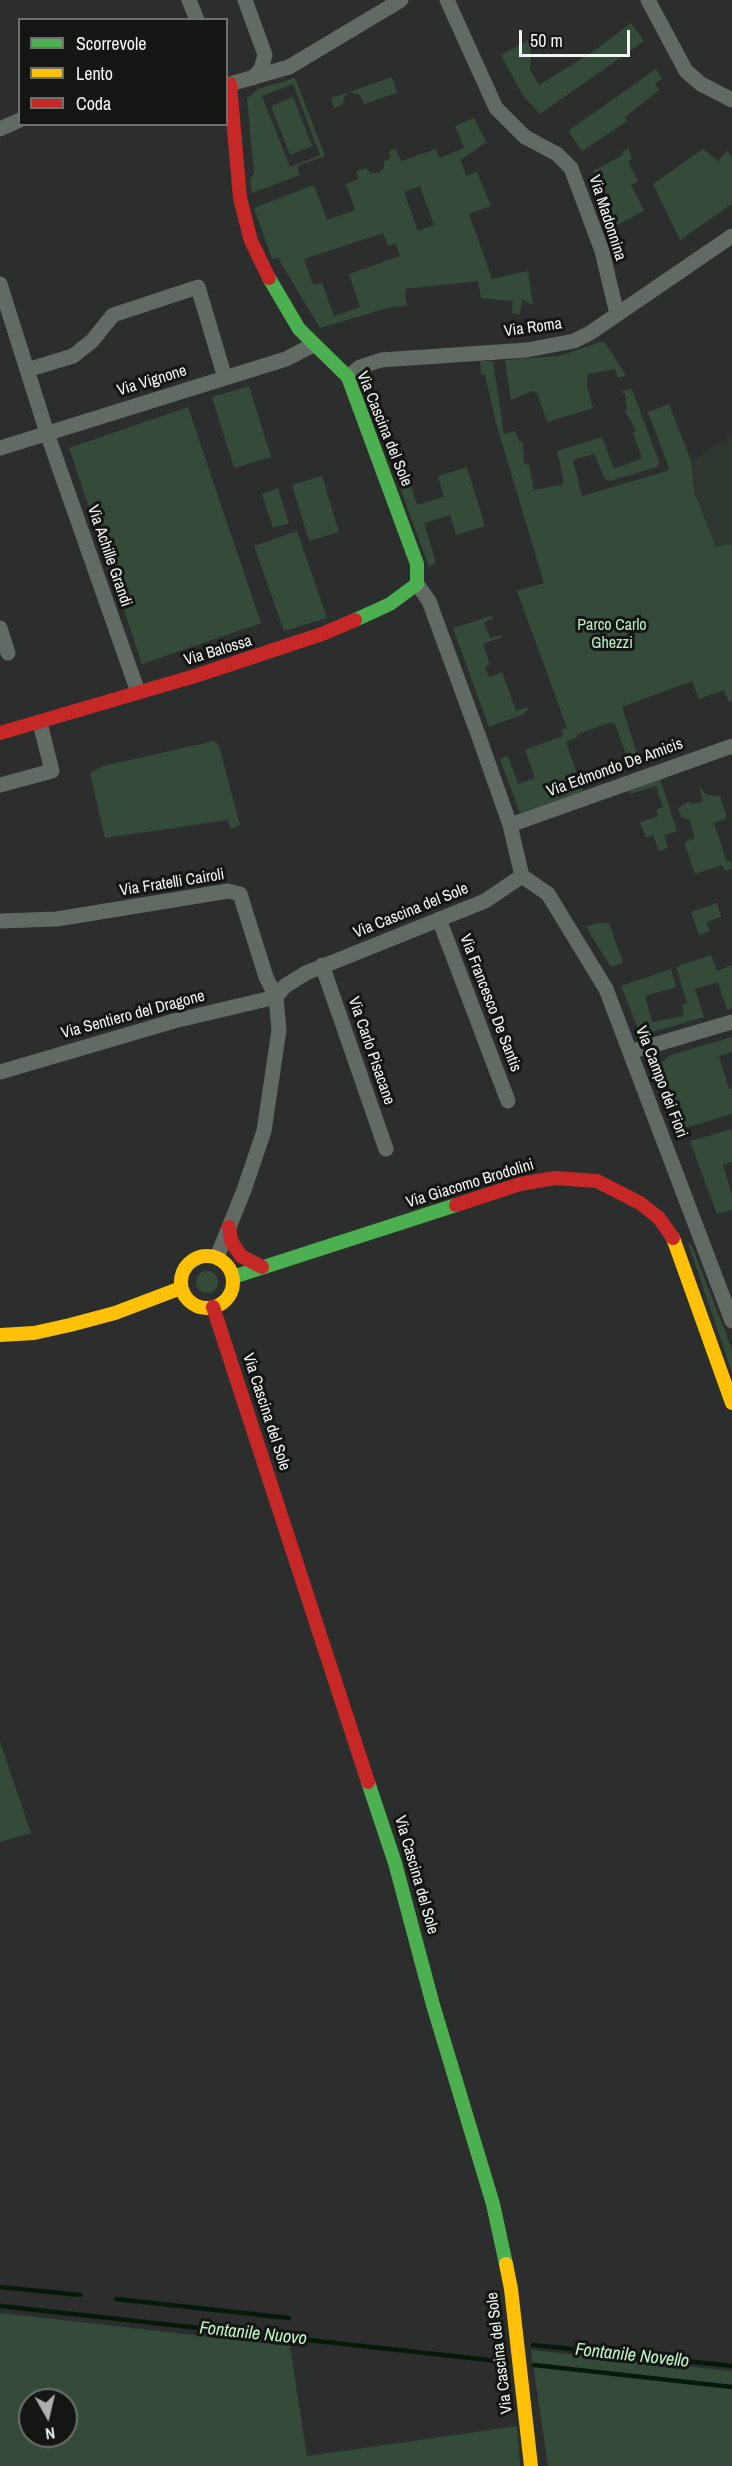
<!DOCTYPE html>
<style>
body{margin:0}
#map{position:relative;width:732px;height:2466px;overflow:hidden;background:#2b2e2c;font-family:"Archivo Narrow",sans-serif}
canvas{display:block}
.legend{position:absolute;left:18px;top:18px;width:210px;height:108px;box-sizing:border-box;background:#141614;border:2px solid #6d706d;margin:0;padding:8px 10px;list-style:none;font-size:18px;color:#f2f6f3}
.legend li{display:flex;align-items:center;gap:12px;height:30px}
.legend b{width:30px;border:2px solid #6d706d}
.north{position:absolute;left:18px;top:2388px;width:60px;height:60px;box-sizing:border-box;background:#141614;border:2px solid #6d706d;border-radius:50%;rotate:172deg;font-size:16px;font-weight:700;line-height:24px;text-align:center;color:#f2f6f3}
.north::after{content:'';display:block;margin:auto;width:21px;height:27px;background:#acb0ad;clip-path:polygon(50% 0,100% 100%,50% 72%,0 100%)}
.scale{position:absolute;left:519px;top:30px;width:111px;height:27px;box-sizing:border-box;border:3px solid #f2f6f3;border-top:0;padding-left:8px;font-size:18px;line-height:21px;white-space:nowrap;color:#f2f6f3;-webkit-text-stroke:4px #141614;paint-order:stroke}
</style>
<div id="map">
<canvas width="732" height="2466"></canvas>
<ul class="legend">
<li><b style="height:8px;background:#4caf50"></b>Scorrevole</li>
<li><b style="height:8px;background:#ffc107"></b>Lento</li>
<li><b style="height:8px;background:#c62828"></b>Coda</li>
</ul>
<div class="north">N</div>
<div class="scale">50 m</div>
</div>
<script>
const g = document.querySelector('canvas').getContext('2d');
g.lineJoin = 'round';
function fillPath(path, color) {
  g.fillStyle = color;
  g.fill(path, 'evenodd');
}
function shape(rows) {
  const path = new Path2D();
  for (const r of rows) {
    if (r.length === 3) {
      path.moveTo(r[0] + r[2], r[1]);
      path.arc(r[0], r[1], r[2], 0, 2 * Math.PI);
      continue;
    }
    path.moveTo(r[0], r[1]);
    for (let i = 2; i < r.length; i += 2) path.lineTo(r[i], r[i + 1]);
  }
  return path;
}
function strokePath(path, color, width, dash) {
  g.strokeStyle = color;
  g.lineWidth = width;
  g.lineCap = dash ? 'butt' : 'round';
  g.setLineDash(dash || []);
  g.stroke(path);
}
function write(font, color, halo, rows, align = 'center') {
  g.font = font + ' "Archivo Narrow",sans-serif';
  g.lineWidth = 6;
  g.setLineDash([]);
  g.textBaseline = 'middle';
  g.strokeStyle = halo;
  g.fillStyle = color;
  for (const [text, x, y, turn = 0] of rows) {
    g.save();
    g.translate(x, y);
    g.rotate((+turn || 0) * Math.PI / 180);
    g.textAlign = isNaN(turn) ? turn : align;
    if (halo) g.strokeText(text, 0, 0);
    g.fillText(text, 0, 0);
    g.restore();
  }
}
fillPath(shape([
 [732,434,732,589,694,492,691,461]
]), '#2e372f');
fillPath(shape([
 [631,23,644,41,540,114,522,94,501,55,528,40,531,47,530,70,539,85,591,53],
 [656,69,662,79,655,83,659,90,625,117,627,121,582,151,568,131],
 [392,77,397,93,364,104,360,95,349,92,344,97,343,104,334,108,331,98,349,92],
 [295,78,325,156,297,166,300,175,252,193,250,180,254,173,247,98,258,89],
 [293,84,320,155,290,167,262,96],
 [293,97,312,146,290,155,271,106],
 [474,118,486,142,461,160,466,176,477,172,491,206,469,214,492,279,528,271,533,305,522,299,520,314,512,313,513,301,481,298,478,281,405,289,407,306,391,307,320,328,278,258,272,259,254,208,314,185,327,220,355,210,346,184,359,179,356,171,366,168,371,173,378,173,384,168,384,161,391,158,389,151,396,149,401,161,436,149,440,158,464,148,455,126],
 [420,186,434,225,418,231,404,192],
 [383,233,388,246,396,244,400,256,349,274,360,307,334,316,322,283,313,285,304,259],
 [629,148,632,159,628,162,638,181,631,185,644,211,615,226,601,181,593,171,623,155,622,152],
 [703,149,718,161,727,151,732,158,732,204,680,240,653,184],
 [600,342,605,343,626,375,618,378,615,369,588,374,587,386,593,408,547,422,537,393,532,391,511,400,505,360,560,356],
 [480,361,493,361,504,434,515,431,519,441,523,442,524,464,529,465,534,490,561,485,564,481,557,451,602,437,613,467,617,468,642,458,633,433,636,430,625,411,627,408,625,394,621,391,632,389,659,462,657,467,610,481,605,479,594,454,573,460,582,496,667,471,669,468,648,412,669,404,691,461,694,492,716,547,728,544,732,546,732,701,729,702,724,690,699,699,692,681,622,707,641,765,619,773,617,767,626,764,628,760,615,724,611,722,578,734,576,738,566,742,583,791,520,813,500,759,508,756,518,784,535,778,525,750,563,736,561,730,567,728,517,591,544,583,496,423,485,375,481,375],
 [249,386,271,457,234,468,212,397],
 [188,407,261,623,142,664,69,448],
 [404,463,417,505,444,497,438,476,467,467,485,526,456,535,450,515,424,523,436,563,429,567,392,465],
 [322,476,339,532,309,541,292,485],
 [278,488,289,523,273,528,262,494],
 [297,531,327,618,284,631,254,546],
 [491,616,494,618,484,622,490,638,501,635,502,637,483,644,490,665,485,667,489,677,502,672,516,711,527,707,528,709,524,714,489,727,453,628],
 [214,741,219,746,240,825,231,829,228,820,105,838,90,773,103,766],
 [660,779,677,831,664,835,668,848,659,851,653,835,646,838,640,822,658,816,656,810,663,807,656,786,630,794,629,790],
 [699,787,707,795,720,796,727,818,714,823,727,862,731,861,732,869,725,871,722,865,695,874,684,842,695,838,690,821,681,817,678,808,689,802,693,804,703,801],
 [717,903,721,917,706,922,710,931,699,935,691,912],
 [597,923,609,923,623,963,611,967,586,927],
 [711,955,717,971,732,965,732,1008,727,1010,718,982,695,989,704,1017,646,1034,644,1027,638,1029,621,986,671,969,676,987,645,996,652,1022,684,1016,682,1005,687,1003,676,967],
 [732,1037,732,1052,719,1056,729,1089,732,1088,732,1114,685,1128,668,1083,657,1086,655,1076,658,1065,671,1055],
 [732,1129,732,1162,723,1165,732,1195,732,1210,717,1214,690,1141],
 [688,1243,691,1244,732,1349,732,1373],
 [207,1282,11],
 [0,1742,31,1833,0,1842],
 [0,2313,290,2346,307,2456,517,2426,520,2466,0,2466],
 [30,2400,66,2400,66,2436,30,2436],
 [531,2350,732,2371,732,2466,548,2466]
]), '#354b39');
strokePath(shape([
 [0,2287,80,2295],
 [116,2299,289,2318],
 [0,2306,507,2362],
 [533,2345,732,2366],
 [534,2365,732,2387]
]), '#051a09', 4.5);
strokePath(shape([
 [189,0,197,20],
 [245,0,265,55,261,69,253,78],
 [447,0,496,108,525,137,557,154,571,168,602,251,617,314],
 [648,0,686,71,701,84,732,100],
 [230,84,289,67,401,0],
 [0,129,20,120],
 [0,284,47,433,138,692],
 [27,370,73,356,92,341,113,315,198,287,225,378],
 [348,377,360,367,381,360,527,350,574,341,590,333,732,236],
 [0,448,286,359,313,345],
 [417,584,429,601,479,737,510,825,522,876],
 [0,628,8,653],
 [0,785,52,771,40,723],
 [510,825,732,746],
 [522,876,548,894,606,989,732,1321],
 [439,919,508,1101],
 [0,921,57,919,228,891,240,894,266,977,276,997,279,1030,264,1131,244,1190,217,1257],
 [322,965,386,1149],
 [276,997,285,986,306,973,485,901,522,876],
 [630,1052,732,1022],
 [0,1072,174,1021,276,997]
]), '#616b63', 15);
strokePath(shape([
 [269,278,299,329,348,377,417,564,417,584,390,604,355,620],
 [233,1277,456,1205],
 [368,1782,395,1863,433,2005,493,2204,506,2264]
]), '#4caf50', 14);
strokePath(shape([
 [673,1238,732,1403],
 [207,1282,26],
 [0,1335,34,1333,70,1325,115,1313,181,1288],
 [506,2264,511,2289,531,2466]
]), '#ffc107', 14);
strokePath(shape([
 [230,84,240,198,251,241,269,278],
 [0,733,195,676,322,634,355,620],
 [456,1205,520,1184,555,1178,597,1181,640,1203,659,1218,673,1238],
 [229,1227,231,1241,241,1256,262,1267],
 [213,1307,368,1782]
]), '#c62828', 14);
write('16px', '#f2f6f3', '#141614', [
 ["Via Madonnina",607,218,72],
 ["Via Roma",533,328,-8],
 ["Via Vignone",152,381,-17],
 ["Via Cascina del Sole",384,429,68],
 ["Via Achille Grandi",109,556,71],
 ["Via Balossa",218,651,-17],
 ["Via Edmondo De Amicis",615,768,-20],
 ["Via Fratelli Cairoli",172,883,-9],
 ["Via Cascina del Sole",411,911,-22],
 ["Via Francesco De Santis",490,1003,69],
 ["Via Sentiero del Dragone",133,1015,-15],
 ["Via Carlo Pisacane",371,1051,71],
 ["Via Campo dei Fiori",661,1082,69],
 ["Via Giacomo Brodolini",470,1184,-17],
 ["Via Cascina del Sole",266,1412,72],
 ["Via Cascina del Sole",416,1875,74],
 ["Via Cascina del Sole",500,2353,-97]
]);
write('16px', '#bbefc4', '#141614', [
 ["Parco Carlo",612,626],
 ["Ghezzi",612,644]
]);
write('italic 18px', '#c0f4c8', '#141614', [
 ["Fontanile Nuovo",253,2334,6],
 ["Fontanile Novello",632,2356,6]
]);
</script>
